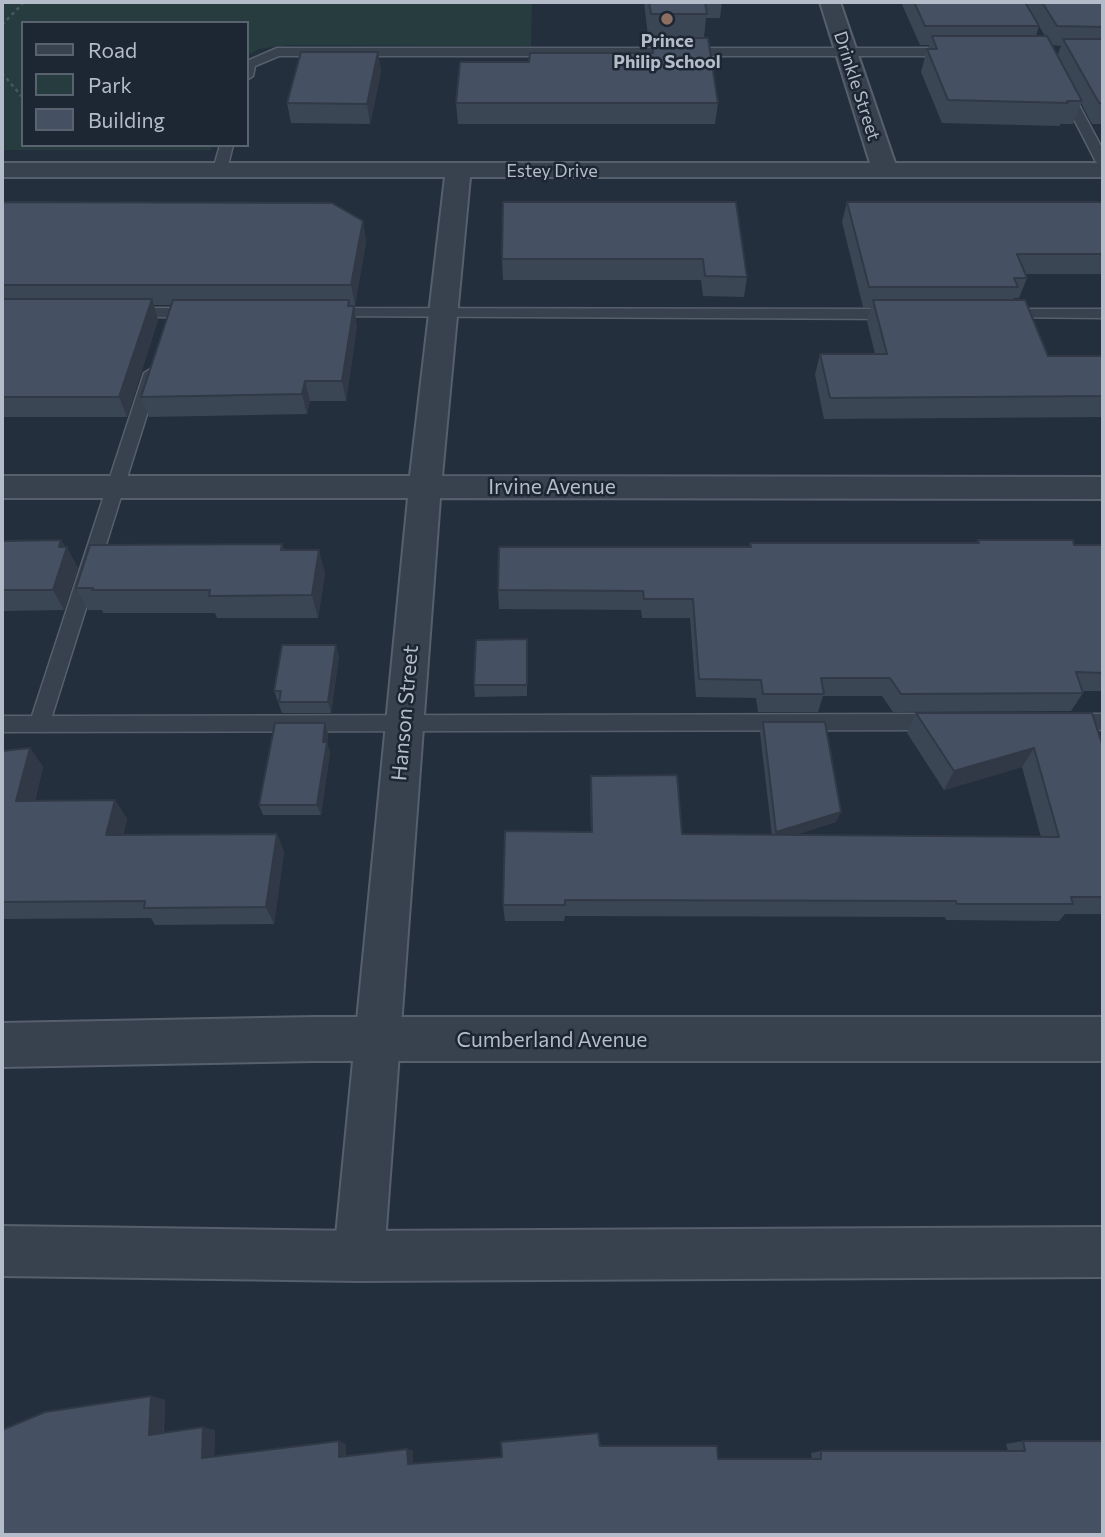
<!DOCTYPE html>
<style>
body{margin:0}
#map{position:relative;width:1105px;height:1537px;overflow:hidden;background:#242f3e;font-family:Commissioner,sans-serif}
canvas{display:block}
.frame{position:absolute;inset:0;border:4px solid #b4bcc9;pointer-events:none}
.legend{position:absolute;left:21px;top:21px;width:228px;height:126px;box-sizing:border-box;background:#1d2633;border:2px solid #59626f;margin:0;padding:9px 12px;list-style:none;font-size:21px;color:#b4bcc9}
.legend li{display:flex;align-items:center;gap:14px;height:35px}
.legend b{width:35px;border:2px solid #59626f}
</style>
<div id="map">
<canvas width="1105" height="1537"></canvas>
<div class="frame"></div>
<ul class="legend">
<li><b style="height:9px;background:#38414e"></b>Road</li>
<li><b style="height:19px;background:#263c3f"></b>Park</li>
<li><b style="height:19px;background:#455162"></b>Building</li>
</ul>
</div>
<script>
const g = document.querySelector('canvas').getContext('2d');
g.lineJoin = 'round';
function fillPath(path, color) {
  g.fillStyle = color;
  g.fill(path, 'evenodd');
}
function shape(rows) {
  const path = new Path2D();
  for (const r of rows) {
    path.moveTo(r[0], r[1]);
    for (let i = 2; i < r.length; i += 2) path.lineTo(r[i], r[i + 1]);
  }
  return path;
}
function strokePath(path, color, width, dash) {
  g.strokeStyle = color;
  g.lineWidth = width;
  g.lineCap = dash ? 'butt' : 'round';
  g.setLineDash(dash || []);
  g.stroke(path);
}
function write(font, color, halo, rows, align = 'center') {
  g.font = font + ' Commissioner,sans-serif';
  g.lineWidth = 5;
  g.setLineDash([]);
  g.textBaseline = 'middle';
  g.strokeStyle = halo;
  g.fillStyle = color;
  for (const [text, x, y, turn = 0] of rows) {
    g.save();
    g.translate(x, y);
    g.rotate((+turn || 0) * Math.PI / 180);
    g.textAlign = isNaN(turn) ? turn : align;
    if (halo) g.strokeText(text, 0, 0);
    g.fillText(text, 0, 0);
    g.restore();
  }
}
fillPath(shape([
 [2,2,532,2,531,46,288,45,259,49,247,56,247,23,23,23,23,145,212,145,211,150,2,150]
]), '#263c3f');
const service = shape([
 [277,48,954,48,960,52,954,56,279,56,255,66,253,76,247,80,247,61,277,48],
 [1065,86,1071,90,1103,150,1103,166,1096,162,1059,90,1065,86],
 [220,145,233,145,227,170,220,174,213,170,220,145],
 [129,308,195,308,203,313,195,318,124,316,121,313,124,310,129,308],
 [328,308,898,309,906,314,898,319,323,316,320,313,323,310,328,308],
 [1004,309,1103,309,1103,318,999,317,996,314,1004,309],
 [152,368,160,373,52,716,940,714,947,716,950,722,947,728,940,730,2,732,2,716,32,716,144,373,152,368],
 [1067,714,1103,714,1103,730,1060,728,1057,722,1060,716,1067,714]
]);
const minor = shape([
 [820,2,840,2,895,163,1103,163,1103,177,470,177,442,476,1103,477,1103,499,440,498,384,1256,377,1274,359,1281,341,1274,334,1256,408,498,2,498,2,476,410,476,445,177,2,177,2,163,870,163,820,2]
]);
const tertiary = shape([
 [314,1017,1103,1017,1103,1061,314,1061,2,1067,2,1023,314,1017],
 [2,1226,359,1231,1103,1227,1103,1277,359,1281,2,1276,2,1226]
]);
strokePath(service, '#565f6c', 3);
strokePath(minor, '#565f6c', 4);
strokePath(tertiary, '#565f6c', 4);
strokePath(shape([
 [2,25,24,2],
 [2,73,23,98]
]), '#44595c', 2.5, [3.5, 3.5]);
fillPath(service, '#38414e');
fillPath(minor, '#38414e');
fillPath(tertiary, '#38414e');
fillPath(shape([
 [644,2,722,2,720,18,706,18,704,38,718,103,715,124,458,124,456,103,529,62,651,53,651,45,649,45],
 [901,2,1103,2,1103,124,1092,124,1081,103,1073,124,1060,124,1060,126,942,123,921,72,927,49,928,49,929,45,920,45],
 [1039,26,1045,36,1036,36],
 [1052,45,1061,46,1057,56],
 [378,52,381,72,370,124,291,123,287,103],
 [2,202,363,221,366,242,355,305,350,305,357,326,346,401,310,401,307,414,149,417,141,397,171,305,154,305,158,320,127,417,2,417],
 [736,202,747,277,744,297,703,296,701,280,503,280,502,259],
 [847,202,1103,202,1103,274,1025,274,1027,278,1019,298,1014,298,1013,300,1048,356,1103,356,1103,417,824,419,815,375,820,354,875,354,867,321,871,307,863,307,842,222],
 [61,540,78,568,64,610,2,611,2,541],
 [978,540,1074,545,1103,545,1103,691,1082,691,1083,693,1071,711,893,712,882,696,823,696,818,712,758,712,756,698,696,697,690,618,642,618,641,610,499,609,498,590,749,547,750,543,977,543],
 [282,544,284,550,325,573,318,618,217,618,215,613,103,613,102,610,88,610,76,588],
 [527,639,527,696,475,697,474,685],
 [339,656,331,713,282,713,274,691],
 [916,713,1103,747,1103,914,1065,914,1059,921,946,920,945,917,565,916,564,921,505,921,503,905,591,832,590,795,591,776,682,834,772,835,760,733,763,722,836,822,795,835,1041,837,1022,767,944,790,907,733],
 [325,723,328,734,327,743,330,752,321,815,263,815,259,805],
 [30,748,43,767,35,801,115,800,127,819,123,835,277,834,284,852,274,924,155,925,151,918,2,919,2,751],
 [151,1396,165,1400,164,1433,215,1430,214,1456,346,1444,346,1456,407,1449,413,1451,413,1464,502,1457,600,1446,718,1459,812,1459,811,1453,821,1451,1008,1451,1006,1444,1023,1441,1103,1535,2,1535]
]), '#3b4654');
fillPath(shape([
 [378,52,381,72,370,124,367,104],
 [363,221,366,242,355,305,351,285],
 [152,299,158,320,127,417,119,397],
 [349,300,352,317,354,306,357,326,346,401,342,381],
 [305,381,310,401,307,414,302,394],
 [61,540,66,550,67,547,78,568,64,610,53,590,59,547],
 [319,550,325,573,318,618,312,595],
 [336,645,339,656,331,713,328,702],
 [325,723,328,734,327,743,330,752,321,815,317,805],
 [30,748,43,767,30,820,16,801],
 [1034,748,1022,767,944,790,954,771],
 [115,800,127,819,118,853,106,835],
 [841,812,836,822,773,842,776,832],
 [277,834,284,852,274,924,266,907],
 [151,1396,165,1400,163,1437,149,1435],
 [203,1427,215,1430,214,1459,202,1458],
 [339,1441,346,1444,346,1458,339,1457],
 [407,1449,413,1451,413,1466,408,1464]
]), '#303945');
const building = shape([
 [649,2,705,2,707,14,651,14,649,2],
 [914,2,1025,2,1039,26,925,26,914,2],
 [1042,2,1103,2,1103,27,1057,26,1042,2],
 [932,36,1047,36,1082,101,1067,101,1068,103,948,100,927,49,937,49,932,36],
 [652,38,708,38,718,103,456,103,460,62,529,62,530,53,653,53,652,38],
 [1063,39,1103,39,1103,103,1099,103,1063,39],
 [301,52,378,52,367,104,287,103,301,52],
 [2,202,332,203,363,221,351,285,2,285,2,202],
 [503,202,736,202,747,277,705,276,703,259,502,259,503,202],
 [847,202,1103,202,1103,254,1017,254,1027,278,1014,278,1018,287,869,287,847,202],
 [2,299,152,299,119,397,2,397,2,299],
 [173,300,349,300,348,306,354,306,342,381,305,381,302,394,141,397,173,300],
 [873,300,1025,300,1048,356,1103,356,1103,396,830,398,820,354,887,354,873,300],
 [61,540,59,547,67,547,53,590,2,590,2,541,61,540],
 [978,540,1073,540,1074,545,1103,545,1103,673,1076,672,1083,693,901,694,890,678,821,678,824,694,763,694,761,680,699,679,693,599,644,599,643,591,498,590,499,547,751,547,750,543,979,543,978,540],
 [282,544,281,550,319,550,312,595,209,596,210,590,92,590,93,588,76,588,90,545,282,544],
 [527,639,527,685,474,685,476,640,527,639],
 [282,645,336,645,328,702,279,702,281,691,274,691,282,645],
 [916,713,1092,713,1103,747,1103,897,1071,897,1073,904,957,904,956,901,565,900,565,905,503,905,505,831,592,832,591,776,677,775,682,834,1059,837,1034,748,954,771,916,713],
 [763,722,825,722,841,812,776,832,763,722],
 [275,723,325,723,323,742,327,742,317,805,259,805,275,723],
 [30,748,16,801,115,800,106,835,277,834,266,907,144,908,145,901,2,902,2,751,30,748],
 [151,1396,149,1435,203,1427,202,1458,339,1441,339,1457,407,1449,408,1464,502,1457,501,1442,598,1433,600,1446,717,1446,718,1459,821,1459,821,1451,1025,1451,1023,1441,1103,1441,1103,1535,2,1535,2,1430,45,1412,151,1396]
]);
fillPath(building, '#455162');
strokePath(building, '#303945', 2);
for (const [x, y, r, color] of [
 [667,19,7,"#8d6e63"]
]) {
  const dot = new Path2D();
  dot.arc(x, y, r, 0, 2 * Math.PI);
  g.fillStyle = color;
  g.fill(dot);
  strokePath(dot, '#1d2633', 2.5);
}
write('bold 18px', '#b4bcc9', '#1d2633', [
 ["Prince",667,41],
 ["Philip School",667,62]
]);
write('18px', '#b4bcc9', '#1d2633', [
 ["Drinkle Street",857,86,72],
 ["Estey Drive",552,171]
]);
write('21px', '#b4bcc9', '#1d2633', [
 ["Irvine Avenue",552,487],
 ["Hanson Street",405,713,-85],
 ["Cumberland Avenue",552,1040]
]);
</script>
